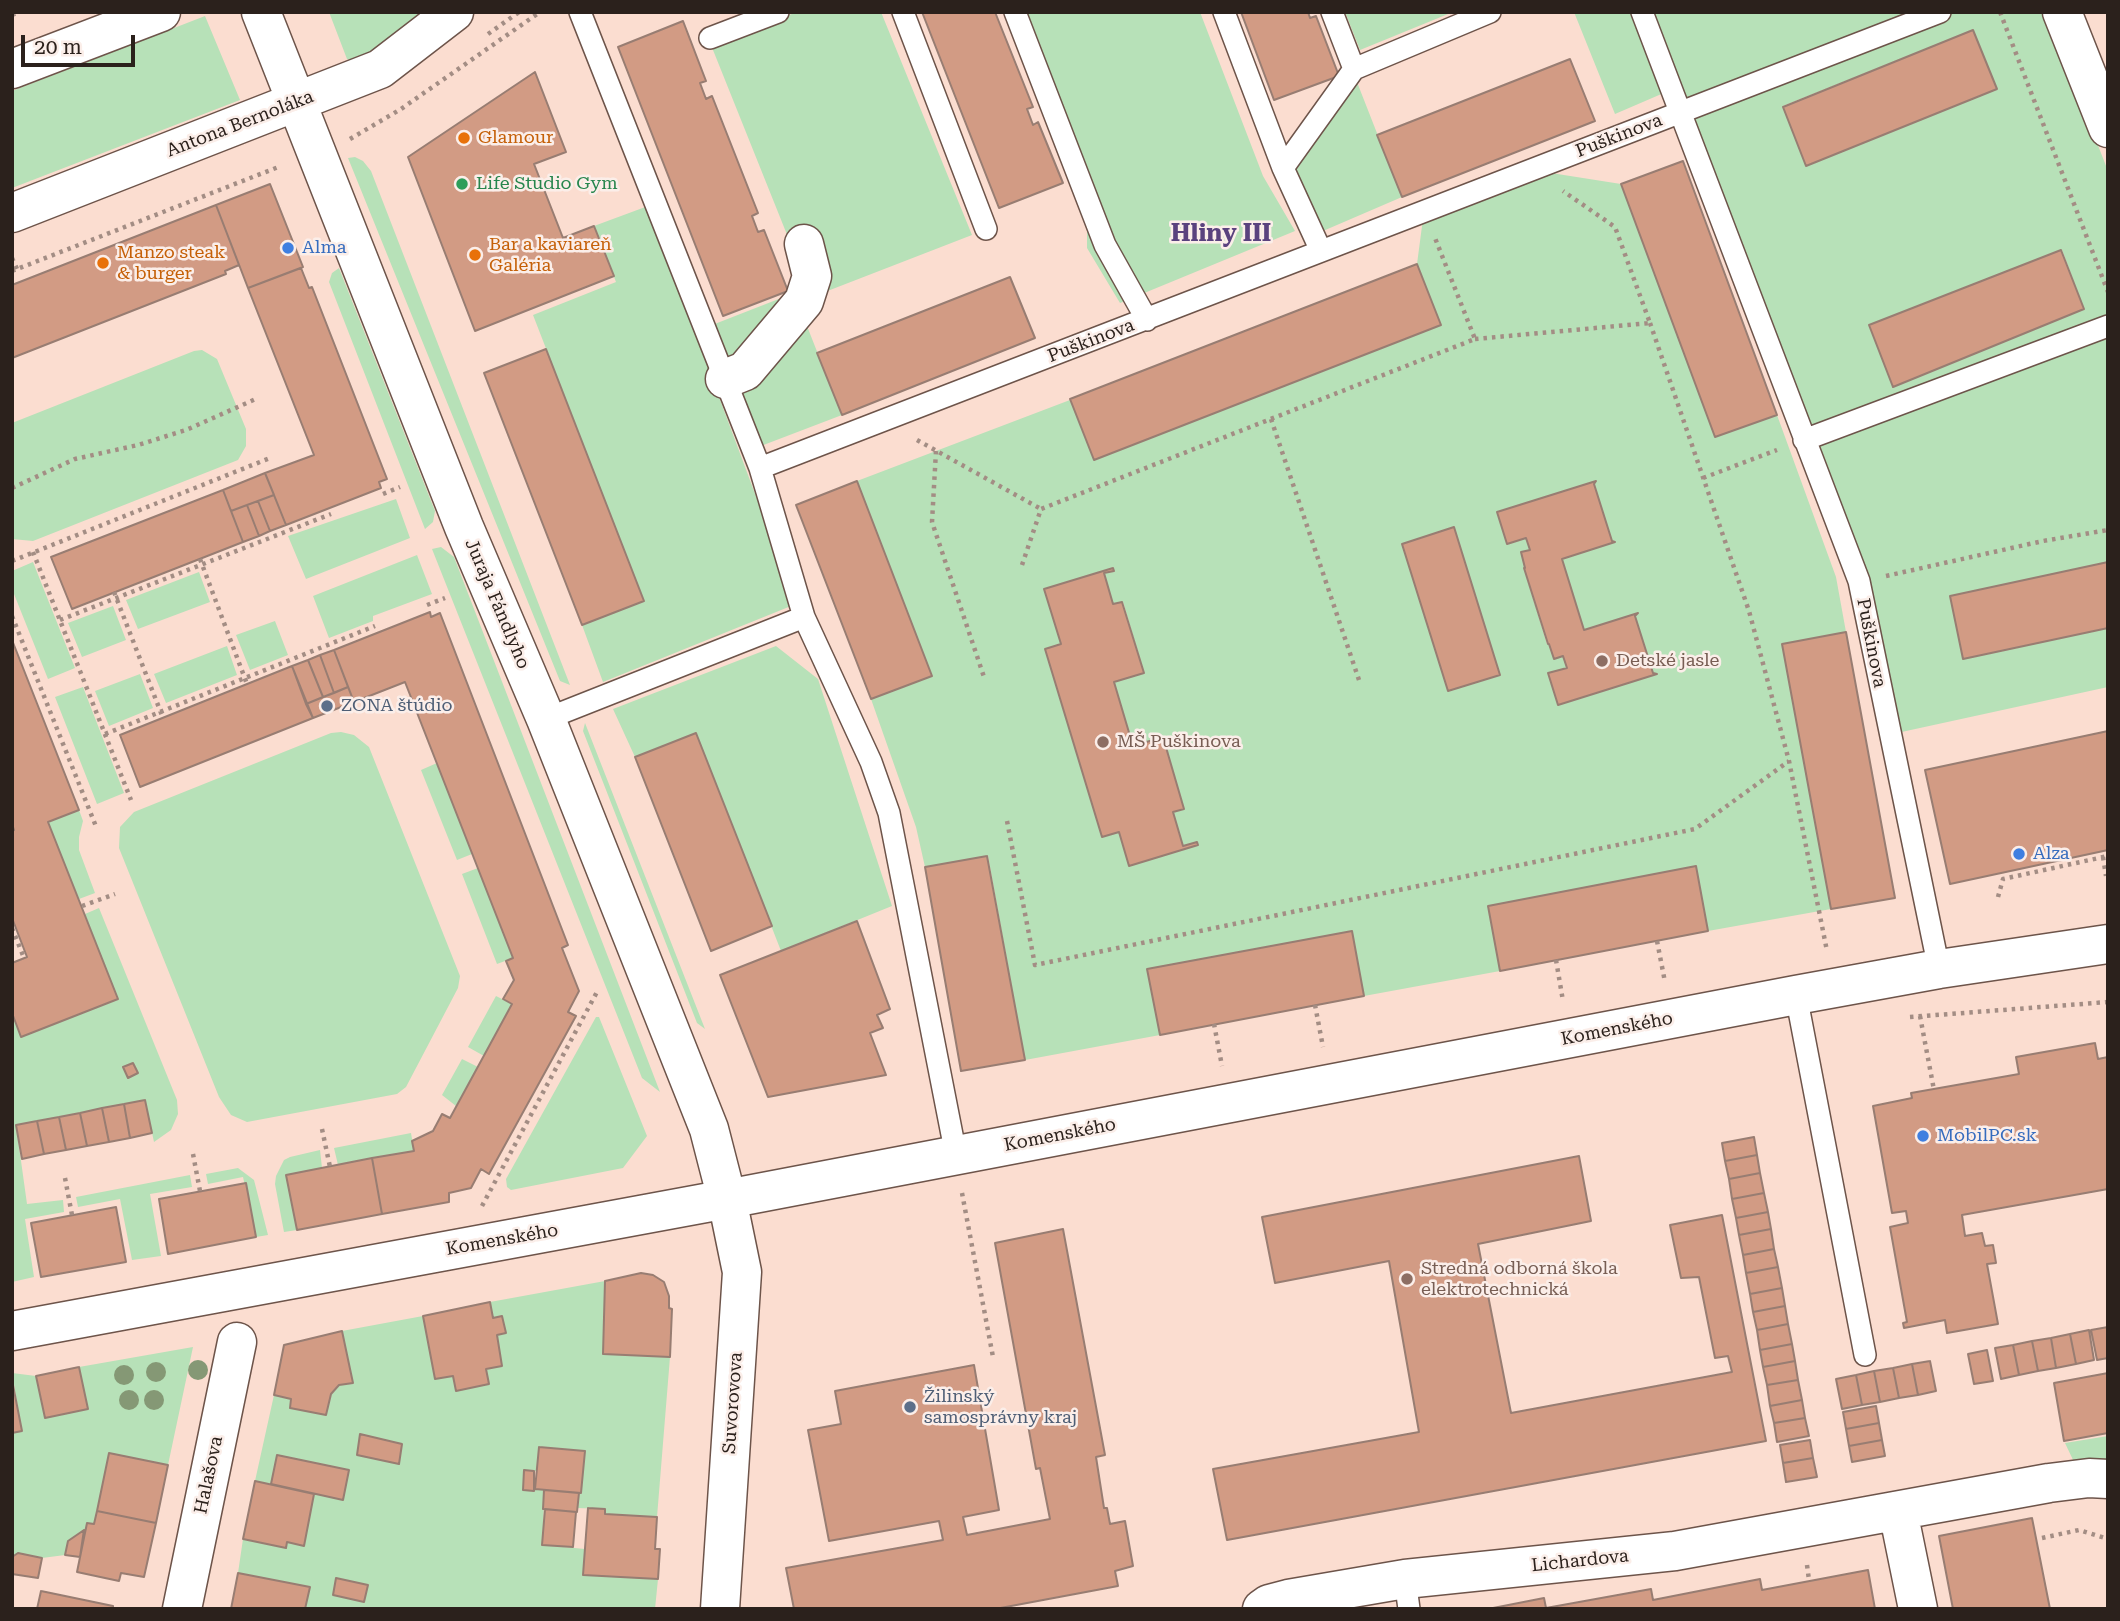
<!DOCTYPE html>
<meta charset="utf-8">
<style>
body{margin:0}
#map{position:relative;width:2120px;height:1621px;overflow:hidden;background:#fbddd0;font-family:"Roboto Serif",serif}
canvas{display:block}
.frame{position:absolute;inset:0;border:14px solid #2b211c;pointer-events:none}
.scale{position:absolute;left:21px;top:35px;width:114px;height:32px;box-sizing:border-box;border:4px solid #2b211c;border-top:0;padding-left:9px;font-size:21px;line-height:24px;white-space:nowrap;color:#2b211c;-webkit-text-stroke:5px #fbeee9;paint-order:stroke}
</style>
<div id="map">
<canvas width="2120" height="1621"></canvas>
<div class="frame"></div>
<div class="scale">20 m</div>
</div>
<script>
const g = document.querySelector('canvas').getContext('2d');
g.lineJoin = 'round';
function fillPath(path, color) {
  g.fillStyle = color;
  g.fill(path, 'evenodd');
}
function shape(rows) {
  const path = new Path2D();
  for (const r of rows) {
    path.moveTo(r[0], r[1]);
    for (let i = 2; i < r.length; i += 2) path.lineTo(r[i], r[i + 1]);
  }
  return path;
}
function strokePath(path, color, width, dash) {
  g.strokeStyle = color;
  g.lineWidth = width;
  g.lineCap = dash ? 'butt' : 'round';
  g.setLineDash(dash || []);
  g.stroke(path);
}
function write(font, color, halo, rows, align = 'center') {
  g.font = font + ' "Roboto Serif",serif';
  g.lineWidth = 5;
  g.setLineDash([]);
  g.textBaseline = 'middle';
  g.strokeStyle = halo;
  g.fillStyle = color;
  for (const [text, x, y, turn = 0] of rows) {
    g.save();
    g.translate(x, y);
    g.rotate((+turn || 0) * Math.PI / 180);
    g.textAlign = isNaN(turn) ? turn : align;
    if (halo) g.strokeText(text, 0, 0);
    g.fillText(text, 0, 0);
    g.restore();
  }
}
fillPath(shape([
 [329,12,429,12,376,53,355,61,347,59],
 [797,12,881,12,972,235,812,297,711,45],
 [1019,12,1200,12,1263,176,1295,231,1120,303,1087,248,1087,183],
 [1345,12,1453,12,1360,50],
 [1574,12,2046,12,2108,171,2108,562,1951,596,2108,628,2108,687,1897,733,1863,566,1680,86,1615,114],
 [1973,30,1997,89,1806,165,1783,106],
 [2062,250,2084,309,1893,387,1870,325],
 [205,16,240,100,12,188,12,91],
 [1355,77,1402,197,1316,234,1276,169],
 [355,157,363,161,371,171,570,685,560,681,348,158],
 [1532,170,1621,184,1715,437,1777,415,1836,577,1846,632,1782,644,1831,909,1708,931,1695,867,1488,906,1500,971,1364,996,1351,931,1148,969,1160,1035,1025,1060,988,856,925,867,916,827,871,699,932,676,857,481,1070,400,1094,459,1441,325,1417,264,1424,211],
 [1596,482,1594,484,1612,541,1615,542,1562,559,1584,630,1638,613,1635,616,1653,673,1656,674,1558,705,1548,674,1567,668,1563,656,1554,659,1549,644,1547,644,1524,569,1525,568,1521,553,1530,550,1526,538,1507,544,1497,512],
 [1454,528,1500,674,1402,544],
 [1113,568,1113,571,1104,573,1113,604,1123,602,1144,672,1114,682,1133,746,1163,737,1184,808,1173,812,1183,846,1197,842,1198,845,1129,866,1119,832,1102,836,1045,649,1061,644,1045,589],
 [648,206,796,604,603,682,582,625,644,601,533,315,616,282,594,226],
 [339,268,435,511,433,522,425,529,329,282,332,273],
 [794,293,842,415,753,449,707,327],
 [202,350,217,359,246,429,246,446,238,460,33,541,12,539,12,423,194,351],
 [396,499,410,538,306,579,288,536],
 [441,547,454,557,660,1092,642,1078,432,549],
 [417,555,432,594,373,616,373,621,329,638,313,596],
 [33,562,75,668,48,679,12,589,12,571],
 [199,572,210,602,138,629,126,600],
 [113,606,126,640,82,657,68,623],
 [275,621,288,655,250,670,236,635],
 [227,646,237,675,166,703,154,674],
 [776,646,818,679,892,906,781,951,696,733,635,757,613,709],
 [140,674,153,708,109,726,95,691],
 [83,687,124,793,97,804,55,697],
 [585,723,705,1029,697,1023,583,731],
 [341,732,354,735,369,747,460,976,458,988,406,1087,397,1094,247,1122,231,1115,219,1097,119,848,120,827,134,812,331,733],
 [437,763,472,854,457,860,421,770],
 [79,810,83,821,79,837,79,850,95,893,79,899,48,822],
 [478,868,513,958,497,964,462,874],
 [99,908,177,1100,178,1114,171,1130,154,1142,145,1100,16,1125,27,1204,63,1200,64,1212,25,1219,34,1277,12,1282,12,1013,117,999,85,914],
 [496,996,512,1004,484,1056,468,1047],
 [596,1017,599,1017,647,1136,623,1168,511,1190,507,1187,506,1179],
 [462,1059,478,1067,456,1106,442,1095],
 [411,1133,414,1151,338,1165,334,1148],
 [320,1150,322,1168,297,1230,284,1232,275,1184,276,1176,284,1160,290,1157],
 [238,1168,254,1180,268,1235,256,1237,243,1177,208,1184,206,1174],
 [190,1175,192,1187,150,1194,161,1256,132,1260,120,1199,78,1207,76,1197],
 [605,1281,603,1354,670,1357,657,1517,605,1514,605,1509,577,1508,579,1493,581,1492,584,1451,539,1447,537,1471,524,1471,523,1490,544,1490,543,1545,585,1549,584,1575,658,1579,655,1609,305,1609,309,1587,238,1573,243,1539,286,1548,287,1542,303,1545,314,1494,343,1499,349,1470,278,1455,271,1484,255,1481,274,1395,291,1399,291,1408,326,1415,331,1394,339,1385,353,1383,342,1331,423,1316,435,1379,453,1376,456,1391,488,1384,486,1369,502,1366,497,1335,505,1333,502,1316,493,1318,490,1302],
 [193,1347,168,1465,109,1453,94,1524,87,1523,85,1531,68,1541,65,1555,42,1558,18,1553,12,1557,12,1433,22,1431,12,1373,36,1376,87,1409,79,1367],
 [2108,1436,2108,1460,2074,1462,2065,1443]
]), '#b7e1b8');
const building = shape([
 [922,12,995,12,1033,107,1027,109,1033,125,1038,122,1063,183,999,208,922,12],
 [1241,12,1308,12,1310,18,1316,16,1339,76,1274,100,1241,12],
 [683,21,706,81,700,83,706,99,712,96,758,213,752,216,758,232,764,230,788,291,723,316,618,47,683,21],
 [1973,30,1997,89,1806,166,1783,107,1973,30],
 [1570,59,1595,121,1402,197,1377,135,1570,59],
 [535,72,566,152,534,164,563,238,594,226,614,276,475,331,408,157,535,72],
 [1683,161,1777,415,1715,437,1621,184,1683,161],
 [270,184,303,267,248,288,216,205,270,184],
 [216,205,239,265,225,271,226,274,12,358,12,285,216,205],
 [2061,250,2084,309,1893,387,1869,325,2061,250],
 [1417,264,1441,325,1094,460,1070,399,1417,264],
 [301,268,309,288,312,287,387,479,379,482,381,488,286,525,265,473,314,455,248,288,301,268],
 [1010,277,1035,338,842,415,817,353,1010,277],
 [546,349,644,601,582,625,484,373,546,349],
 [265,473,274,495,231,511,223,490,265,473],
 [857,481,932,676,871,699,796,505,857,481],
 [1596,481,1594,484,1612,541,1615,542,1562,559,1584,630,1638,613,1635,616,1653,673,1657,674,1558,705,1548,673,1567,668,1563,656,1554,659,1549,644,1548,644,1524,568,1525,568,1521,552,1530,550,1526,538,1507,544,1497,512,1596,481],
 [223,490,243,542,72,609,51,557,223,490],
 [274,495,286,525,270,531,258,501,274,495],
 [258,501,270,531,259,536,247,505,258,501],
 [247,505,259,536,243,542,231,511,247,505],
 [1454,527,1500,675,1448,691,1402,544,1454,527],
 [2108,562,2108,628,1963,659,1950,596,2108,562],
 [1113,568,1114,571,1104,573,1113,604,1122,602,1144,673,1114,682,1133,746,1163,737,1184,809,1173,812,1183,846,1197,842,1198,845,1129,866,1119,832,1102,837,1045,649,1061,644,1044,589,1113,568],
 [430,612,431,617,440,613,568,945,562,948,579,991,568,1012,576,1016,489,1174,481,1169,471,1188,449,1193,449,1202,382,1214,372,1158,414,1151,412,1141,433,1131,442,1114,450,1118,512,1004,503,999,514,980,506,961,513,958,405,682,354,702,334,650,430,612],
 [1846,632,1895,898,1831,909,1782,644,1846,632],
 [12,640,79,810,48,822,118,999,21,1037,12,1013,12,963,27,957,12,918,12,831,14,830,12,824,12,640],
 [334,650,348,687,334,693,320,655,334,650],
 [320,655,334,693,323,697,308,660,320,655],
 [308,660,323,697,306,704,292,666,308,660],
 [292,666,313,718,140,787,120,735,292,666],
 [348,687,354,702,313,718,306,704,348,687],
 [2108,731,2108,850,1950,884,1925,770,2108,731],
 [696,733,772,926,711,951,635,757,696,733],
 [987,856,1025,1060,961,1071,925,867,987,856],
 [1696,866,1708,931,1500,971,1488,906,1696,866],
 [857,921,890,1009,877,1015,883,1028,870,1033,886,1075,768,1097,720,975,857,921],
 [1352,931,1364,996,1160,1035,1147,969,1352,931],
 [2095,1043,2098,1059,2108,1057,2108,1189,1962,1215,1965,1236,1982,1233,1985,1246,1993,1245,1996,1263,1987,1264,1998,1324,1947,1333,1945,1320,1904,1328,1903,1323,1907,1322,1890,1227,1908,1223,1906,1211,1892,1213,1873,1106,1912,1098,1911,1093,2019,1074,2016,1057,2095,1043],
 [133,1063,138,1073,128,1078,123,1067,133,1063],
 [145,1100,152,1133,130,1138,124,1104,145,1100],
 [124,1104,130,1138,109,1142,102,1108,124,1104],
 [102,1108,109,1142,87,1146,80,1113,102,1108],
 [80,1113,87,1146,66,1150,59,1117,80,1113],
 [59,1117,66,1150,44,1154,37,1121,59,1117],
 [37,1121,44,1154,22,1159,16,1125,37,1121],
 [1754,1137,1757,1155,1725,1161,1722,1143,1754,1137],
 [1757,1155,1760,1173,1729,1179,1725,1161,1757,1155],
 [1579,1156,1591,1221,1478,1244,1511,1413,1732,1372,1728,1356,1715,1358,1699,1277,1681,1278,1670,1225,1722,1215,1766,1441,1227,1540,1213,1469,1419,1432,1389,1261,1275,1283,1262,1217,1579,1156],
 [372,1158,382,1214,297,1230,286,1175,372,1158],
 [1760,1173,1764,1193,1732,1199,1729,1179,1760,1173],
 [246,1183,256,1237,168,1254,159,1199,246,1183],
 [1764,1193,1768,1212,1736,1218,1732,1199,1764,1193],
 [116,1207,126,1262,41,1277,31,1223,116,1207],
 [1768,1212,1771,1229,1739,1235,1736,1218,1768,1212],
 [1063,1229,1105,1455,1096,1457,1104,1508,1107,1508,1110,1524,1125,1521,1133,1566,1115,1571,1118,1586,995,1609,794,1609,786,1568,943,1540,939,1521,829,1541,808,1430,841,1424,835,1391,974,1365,999,1510,963,1517,967,1535,1050,1519,1040,1468,1036,1469,995,1243,1063,1229],
 [1771,1229,1774,1249,1743,1255,1739,1235,1771,1229],
 [1774,1249,1778,1267,1746,1273,1743,1255,1774,1249],
 [1778,1267,1782,1288,1750,1294,1746,1273,1778,1267],
 [641,1273,653,1275,664,1282,669,1296,669,1308,672,1309,670,1357,603,1354,605,1281,641,1273],
 [1782,1288,1785,1306,1753,1312,1750,1294,1782,1288],
 [490,1302,493,1318,502,1316,506,1333,497,1335,502,1366,486,1369,489,1384,456,1391,453,1376,435,1379,423,1316,490,1302],
 [1785,1306,1788,1324,1757,1330,1753,1312,1785,1306],
 [1788,1324,1792,1344,1760,1350,1757,1330,1788,1324],
 [2108,1327,2108,1358,2097,1360,2091,1330,2108,1327],
 [2089,1330,2094,1360,2076,1364,2070,1334,2089,1330],
 [342,1331,353,1383,339,1385,331,1394,326,1415,290,1408,291,1399,274,1395,284,1345,342,1331],
 [2070,1334,2076,1364,2056,1368,2051,1338,2070,1334],
 [2051,1338,2056,1368,2038,1371,2032,1341,2051,1338],
 [2032,1341,2038,1371,2019,1375,2013,1345,2032,1341],
 [1792,1344,1795,1361,1763,1367,1760,1350,1792,1344],
 [2013,1345,2019,1375,2001,1379,1995,1348,2013,1345],
 [1987,1350,1993,1381,1974,1384,1968,1354,1987,1350],
 [1795,1361,1798,1380,1767,1385,1763,1367,1795,1361],
 [1930,1361,1936,1391,1918,1395,1912,1364,1930,1361],
 [1912,1364,1918,1395,1899,1398,1893,1368,1912,1364],
 [79,1367,88,1409,45,1418,36,1376,79,1367],
 [1893,1368,1899,1398,1880,1402,1874,1371,1893,1368],
 [1874,1371,1880,1402,1862,1405,1856,1375,1874,1371],
 [2108,1373,2108,1433,2064,1441,2054,1383,2108,1373],
 [1856,1375,1862,1405,1842,1409,1836,1379,1856,1375],
 [12,1380,22,1431,12,1433,12,1380],
 [1798,1380,1802,1400,1770,1406,1767,1385,1798,1380],
 [1802,1400,1805,1418,1774,1423,1770,1406,1802,1400],
 [1876,1406,1879,1423,1846,1429,1843,1412,1876,1406],
 [1805,1418,1809,1436,1777,1442,1774,1423,1805,1418],
 [1879,1423,1882,1440,1849,1446,1846,1429,1879,1423],
 [360,1434,402,1444,399,1464,357,1455,360,1434],
 [1810,1440,1813,1458,1783,1463,1780,1445,1810,1440],
 [1882,1440,1885,1456,1852,1462,1849,1446,1882,1440],
 [539,1447,585,1451,581,1493,535,1489,539,1447],
 [109,1453,168,1465,156,1523,97,1511,109,1453],
 [277,1455,349,1470,343,1500,271,1484,277,1455],
 [1813,1458,1817,1477,1786,1482,1783,1463,1813,1458],
 [524,1470,534,1471,534,1491,523,1490,524,1470],
 [255,1481,314,1494,304,1546,287,1542,286,1548,243,1539,255,1481],
 [544,1490,579,1493,577,1512,543,1509,544,1490],
 [588,1508,605,1509,605,1514,657,1517,655,1549,660,1549,658,1579,583,1575,588,1508],
 [545,1509,576,1512,573,1547,542,1545,545,1509],
 [97,1511,156,1523,144,1577,121,1573,119,1581,77,1572,87,1523,94,1524,97,1511],
 [2032,1518,2050,1609,1953,1609,1939,1536,2032,1518],
 [84,1530,80,1557,65,1555,68,1541,84,1530],
 [18,1553,42,1558,38,1578,12,1574,12,1557,18,1553],
 [1868,1570,1875,1609,1488,1609,1544,1598,1546,1608,1651,1589,1653,1600,1760,1579,1762,1590,1868,1570],
 [238,1573,310,1587,305,1609,231,1609,238,1573],
 [336,1578,368,1585,364,1602,333,1595,336,1578],
 [41,1591,113,1606,113,1609,37,1609,41,1591]
]);
fillPath(building, '#d29b84');
strokePath(building, '#987d72', 2);
const service = shape([
 [580,12,760,468,804,617,871,762,889,813,956,1155],
 [903,12,986,229],
 [1015,12,1105,245,1147,320],
 [1224,12,1283,168,1321,251],
 [1332,12,1354,69],
 [1642,12,1859,581,1939,969],
 [710,38,778,12],
 [1283,168,1354,69,1490,12],
 [1804,440,2108,326],
 [760,468,1940,12],
 [546,719,804,617],
 [1796,995,1865,1355],
 [1405,1579,1409,1609]
]);
const minor = shape([
 [261,12,464,527,546,719,709,1129,727,1199,742,1272,720,1609],
 [2062,12,2108,128],
 [12,69,161,12],
 [12,213,380,69,454,12],
 [725,379,745,371,804,301,812,276,804,244],
 [12,1331,727,1199,1796,995,1939,969,2108,944],
 [1898,1511,1918,1609],
 [182,1609,237,1342],
 [1262,1609,1269,1604,1288,1599,1405,1579,1675,1551,2049,1483,2089,1478,2108,1479]
]);
strokePath(service, '#6d544a', 24);
strokePath(minor, '#6d544a', 41);
strokePath(shape([
 [2000,12,2108,292],
 [12,15,19,12],
 [488,34,519,12],
 [350,139,401,109,540,12],
 [12,258,17,269],
 [12,271,281,166],
 [1650,323,1749,611,1789,761,1827,951],
 [1475,339,1650,323,1615,227,1563,191],
 [1271,419,1360,683],
 [917,440,1041,509],
 [936,451,932,522,984,677],
 [1703,478,1777,450],
 [12,488,75,459,138,445,186,430,258,398],
 [383,494,400,487],
 [33,552,131,800],
 [200,559,247,684],
 [12,561,270,458],
 [1022,565,1041,509,1475,339,1435,238],
 [1886,576,2043,541,2108,530],
 [114,592,163,718],
 [427,605,445,598],
 [12,616,97,829],
 [60,620,331,514],
 [105,734,375,626],
 [1007,821,1035,965,1695,829,1789,761],
 [2103,857,2106,876],
 [1998,897,2003,879,2108,856],
 [82,906,115,894],
 [12,928,24,958],
 [1657,941,1665,982],
 [1556,960,1563,1001],
 [1315,1005,1323,1047],
 [1920,1016,1934,1090],
 [1910,1017,2108,1002],
 [1214,1024,1222,1066],
 [322,1129,330,1167],
 [193,1154,200,1191],
 [65,1178,72,1215],
 [962,1193,993,1357],
 [482,1206,598,990],
 [2042,1538,2079,1530,2108,1539],
 [1807,1565,1809,1580]
]), '#a38d84', 4.5, [3.5, 5]);
strokePath(service, '#fff', 21);
strokePath(minor, '#fff', 38);
g.fillStyle = '#859875';
for (const [x, y] of [
 [198,1370],
 [156,1372],
 [124,1375],
 [129,1400],
 [154,1400]
]) {
  g.beginPath();
  g.arc(x, y, 10, 0, 2 * Math.PI);
  g.fill();
}
for (const [x, y, r, color] of [
 [464,138,7,"#e8710a"],
 [462,184,7,"#2e9e5b"],
 [288,248,7,"#3f7fe0"],
 [475,255,7,"#e8710a"],
 [103,263,7,"#e8710a"],
 [1602,661,7,"#8d6e63"],
 [327,706,7,"#5c6f8a"],
 [1103,742,7,"#8d6e63"],
 [2019,854,7,"#3f7fe0"],
 [1923,1136,7,"#3f7fe0"],
 [1407,1279,7,"#8d6e63"],
 [910,1407,7,"#5c6f8a"]
]) {
  const dot = new Path2D();
  dot.arc(x, y, r, 0, 2 * Math.PI);
  g.fillStyle = color;
  g.fill(dot);
  strokePath(dot, '#fbeee9', 2.5);
}
write('18px', '#2b211c', '#fbeee9', [
 ["Antona Bernoláka",240,124,-21],
 ["Puškinova",1619,136,-21],
 ["Puškinova",1091,341,-21],
 ["Juraja Fándlyho",497,604,67],
 ["Puškinova",1871,643,79],
 ["Komenského",1617,1029,-11],
 ["Komenského",1060,1135,-11],
 ["Komenského",502,1240,-10],
 ["Suvorovova",733,1403,-86],
 ["Halašova",209,1475,-78],
 ["Lichardova",1580,1561,-6]
]);
write('18px', '#c56008', '#fbeee9', [
 ["Glamour",478,138],
 ["Bar a kaviareň",489,245],
 ["Galéria",489,266],
 ["Manzo steak",117,253],
 ["& burger",117,274]
], 'left');
write('18px', '#27864d', '#fbeee9', [
 ["Life Studio Gym",476,184]
], 'left');
write('18px', '#366cbe', '#fbeee9', [
 ["Alma",302,248],
 ["Alza",2033,854],
 ["MobilPC.sk",1937,1136]
], 'left');
write('18px', '#785e54', '#fbeee9', [
 ["Detské jasle",1616,661],
 ["MŠ Puškinova",1117,742],
 ["Stredná odborná škola",1421,1269],
 ["elektrotechnická",1421,1290]
], 'left');
write('18px', '#4e5e75', '#fbeee9', [
 ["ZONA štúdio",341,706],
 ["Žilinský",924,1397],
 ["samosprávny kraj",924,1418]
], 'left');
write('bold 24px', '#5a427e', '#fbeee9', [
 ["Hliny III",1221,234]
]);
</script>
